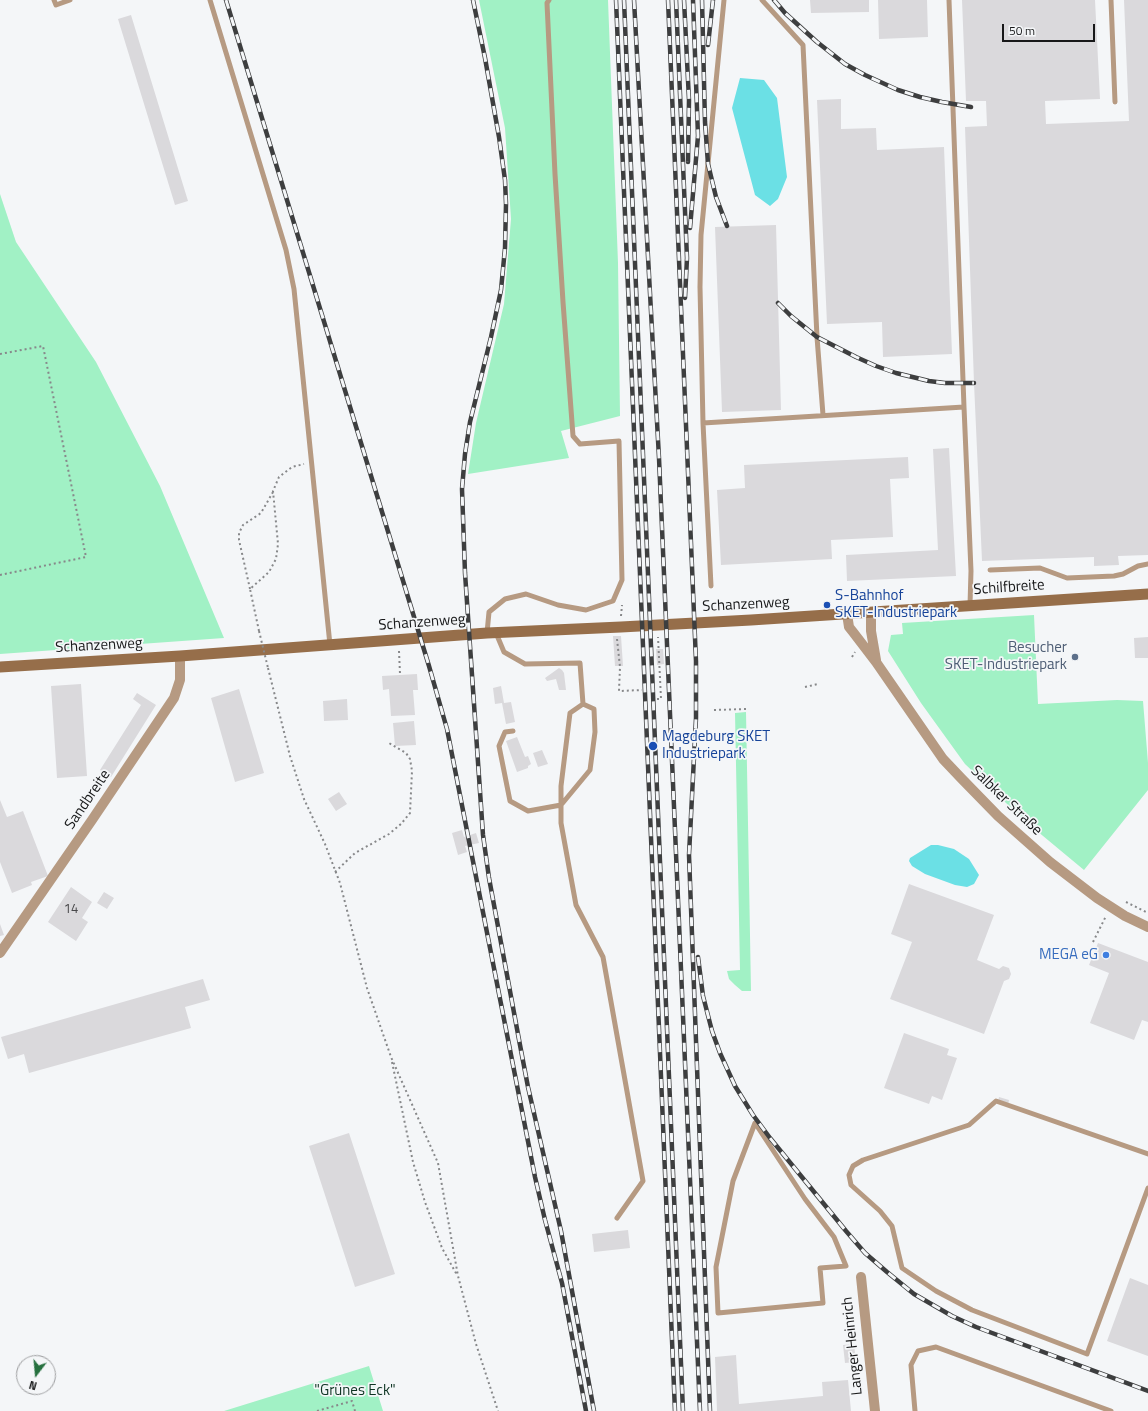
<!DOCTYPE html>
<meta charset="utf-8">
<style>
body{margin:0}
#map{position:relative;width:1148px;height:1411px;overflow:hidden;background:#f4f6f8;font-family:"Titillium Web",sans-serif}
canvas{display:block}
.north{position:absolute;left:16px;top:1355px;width:40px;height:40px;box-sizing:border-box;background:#f4f6f8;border:1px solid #9c9d9f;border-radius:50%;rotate:196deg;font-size:11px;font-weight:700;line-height:16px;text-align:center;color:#171819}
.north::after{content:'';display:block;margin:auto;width:14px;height:18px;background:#26713f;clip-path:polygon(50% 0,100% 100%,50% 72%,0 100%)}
.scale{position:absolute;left:1002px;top:24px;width:93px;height:18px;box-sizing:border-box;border:2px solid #171819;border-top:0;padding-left:5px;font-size:12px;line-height:14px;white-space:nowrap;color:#171819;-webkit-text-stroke:3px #f4f6f8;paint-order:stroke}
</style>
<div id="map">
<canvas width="1148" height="1411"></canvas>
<div class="north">N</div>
<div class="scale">50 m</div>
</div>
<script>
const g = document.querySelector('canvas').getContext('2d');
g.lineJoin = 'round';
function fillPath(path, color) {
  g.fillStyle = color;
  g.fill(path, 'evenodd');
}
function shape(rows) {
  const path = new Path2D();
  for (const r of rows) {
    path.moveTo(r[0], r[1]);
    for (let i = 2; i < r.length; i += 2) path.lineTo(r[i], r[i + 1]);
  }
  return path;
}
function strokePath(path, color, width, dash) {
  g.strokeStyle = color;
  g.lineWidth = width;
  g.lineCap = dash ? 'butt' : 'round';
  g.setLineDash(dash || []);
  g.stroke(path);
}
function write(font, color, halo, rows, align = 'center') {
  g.font = font + ' "Titillium Web",sans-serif';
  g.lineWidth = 3.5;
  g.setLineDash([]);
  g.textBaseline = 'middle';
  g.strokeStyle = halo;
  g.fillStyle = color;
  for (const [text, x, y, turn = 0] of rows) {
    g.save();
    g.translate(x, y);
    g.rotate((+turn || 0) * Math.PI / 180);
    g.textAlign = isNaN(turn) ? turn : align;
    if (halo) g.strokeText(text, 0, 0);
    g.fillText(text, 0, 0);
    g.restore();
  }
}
fillPath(shape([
 [479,0,608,0,618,263,620,416,561,431,569,458,468,474,476,423,504,304,511,219,505,128],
 [0,194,16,242,96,362,160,486,224,638,0,654],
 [1034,615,1038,704,1117,700,1143,701,1148,763,1148,790,1084,870,1025,821,965,764,921,703,888,651,891,635,903,634,902,623],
 [746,712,751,991,742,991,735,985,729,979,727,971,740,970,735,713],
 [369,1366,383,1411,224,1411]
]), '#a1f1c5');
fillPath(shape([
 [740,78,764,80,777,98,787,177,778,199,770,206,755,195,732,108],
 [931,845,938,845,954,849,969,859,979,875,974,884,967,887,955,885,925,874,912,866,909,861,910,858]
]), '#6be0e5');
fillPath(shape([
 [810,0,869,0,869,12,811,13],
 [878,0,927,0,928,37,879,39],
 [962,0,1095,0,1100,99,1045,101,1046,124,1129,121,1124,0,1148,0,1148,555,1118,556,1119,565,1094,566,1094,557,982,561,974,383,965,127,987,126,986,101,966,101],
 [131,15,188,201,175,205,118,19],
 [841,99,841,129,876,128,877,150,944,147,952,354,883,357,882,322,827,324,817,100],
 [776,225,781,410,722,412,715,227],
 [949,448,956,576,847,581,846,555,938,550,933,449],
 [908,457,909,478,890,479,893,537,831,540,832,559,721,565,717,490,745,488,744,465],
 [613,636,621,636,623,666,615,666],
 [1148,637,1148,658,1135,658,1134,638],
 [656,649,663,649,664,664,657,665],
 [559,668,562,670,564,673,566,690,559,690,556,679,547,681,545,678],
 [417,674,418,690,413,690,415,715,391,716,389,689,383,690,382,676],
 [81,684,87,776,57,778,51,686],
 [501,686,504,703,511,702,515,722,506,724,502,703,495,704,493,688],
 [239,689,264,773,235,782,211,698],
 [137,693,156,705,111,777,100,770,141,705,133,699],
 [347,699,348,720,324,721,323,701],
 [414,721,416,745,395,746,393,723],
 [517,737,525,757,528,756,531,764,528,766,528,768,517,772,506,741],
 [542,750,548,764,538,767,533,753],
 [339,792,347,804,336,811,328,799],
 [0,800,7,817,23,811,48,876,31,882,32,885,12,893,0,862],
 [462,830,464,837,476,833,479,843,465,846,467,852,458,855,452,833],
 [909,884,994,915,977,960,999,969,1003,966,1009,968,1011,974,1009,979,1004,981,984,1034,890,999,912,942,891,934],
 [71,887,92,902,82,918,88,922,76,941,48,922],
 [104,892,114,898,107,909,97,903],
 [0,924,4,935,0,936],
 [1098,943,1148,962,1148,1022,1142,1020,1134,1040,1090,1023,1109,973,1089,965],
 [203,979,210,1000,185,1007,191,1028,29,1073,24,1054,8,1059,1,1037],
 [904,1033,949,1049,947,1055,957,1058,942,1100,932,1096,929,1104,884,1088],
 [999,1097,1009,1100,1008,1105,998,1101],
 [349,1133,395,1274,355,1287,309,1146],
 [628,1230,630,1248,594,1252,592,1234],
 [1130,1278,1148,1285,1148,1356,1107,1341],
 [854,1344,856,1362,845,1363,843,1345],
 [736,1355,739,1404,823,1396,822,1382,848,1380,851,1411,717,1411,715,1357]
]), '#dad9dc');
strokePath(shape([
 [0,354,43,346,86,557,0,575],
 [250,589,239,540,239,533,243,525,261,513,273,492],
 [621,616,622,605],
 [259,631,250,589,269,572,276,559,278,544,273,491,279,477,292,467,304,464],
 [617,639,620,667,619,691,642,690],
 [399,651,400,674],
 [852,657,855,652],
 [268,668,290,756,304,799,325,844,340,883,367,988,391,1057,438,1163,458,1276,476,1344,498,1411],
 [805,687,818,684],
 [657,699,661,699,658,637],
 [714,710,746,709],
 [335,872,355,853,389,834,401,824,410,813,412,771,410,759,406,753,389,743],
 [1126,902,1148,913],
 [1093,942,1106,916],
 [392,1062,413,1162,425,1202,442,1248,457,1275],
 [317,1411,352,1401,355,1411]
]), '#87888a', 2, [2, 3]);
strokePath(shape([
 [54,0,56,5,70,0],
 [210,0,286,250,294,289,330,645],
 [762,0,803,45,817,337,823,415],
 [949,0,964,407],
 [1111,0,1115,102],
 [703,423,700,287,701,235,724,0],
 [990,570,1040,568,1067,578,1114,576,1123,574,1138,566,1148,564],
 [711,586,703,423,964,407,971,571,970,605],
 [487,633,489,612,505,599,526,594,558,605,586,610,613,601,622,580,619,441,580,444,573,436,563,302,555,174,547,3,549,0],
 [496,633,504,652,525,664,580,663,583,704],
 [583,704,570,713,561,786,561,823,576,905,603,957,643,1181,617,1218],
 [513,731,505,732,499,746,510,801,528,811,561,805,590,770,595,732,594,709,583,704],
 [755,1123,805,1199,834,1237,846,1266,820,1268,823,1303,718,1313,716,1267,733,1181,755,1123],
 [1148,1154,996,1101,969,1125,863,1160,853,1166,849,1175,851,1185,880,1211,892,1226,902,1268,936,1291,972,1310,1087,1354,1148,1188],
 [915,1411,911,1365,918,1351,936,1347,1111,1411]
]), '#b69a82', 5);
strokePath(shape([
 [871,612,871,631,876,660],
 [847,614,849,627,853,632,876,662,943,759,961,778,998,816,1050,862,1097,898,1125,916,1148,927],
 [0,953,92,820,174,698,180,680,180,656],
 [861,1277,875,1411]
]), '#b69a82', 10);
strokePath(shape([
 [0,667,180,656,487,633,621,627,751,620,1148,594]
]), '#966e4a', 11);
const rail = shape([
 [226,0,429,666,447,729,535,1177,545,1220,562,1283,586,1411],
 [473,0,485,58,499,137,505,180,506,204,505,248,501,290,491,337,470,422,465,454,462,489,465,573,483,835,489,878,520,1045,528,1087,561,1231,594,1411],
 [616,0,675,1411],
 [624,0,683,1411],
 [634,0,659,458,700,1411],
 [668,0,696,661,696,718,689,855,710,1411],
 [676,0,687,258,685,298],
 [684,0,689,100,688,162],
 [702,0,705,122,708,164,716,197,727,226],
 [774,0,785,13,817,42,845,64,865,75,898,90,920,97,942,102,971,107],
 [708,45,713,0],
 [690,228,698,136,693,0],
 [778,303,791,316,817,337,856,357,876,366,896,373,929,381,945,383,974,383],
 [698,957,703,996,712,1031,720,1053,735,1086,753,1115,770,1138,846,1231,865,1253,887,1272,914,1294,952,1316,976,1327,1148,1391]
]);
strokePath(rail, '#3d3e3f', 4.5);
strokePath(rail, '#f4f6f8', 3, [9]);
strokePath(shape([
 [259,631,268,668]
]), '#87888a', 2, [2, 3]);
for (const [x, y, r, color] of [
 [827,605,4,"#1a4fb4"],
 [1075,657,4,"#5c6f8a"],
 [653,746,5,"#1a4fb4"],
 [1106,955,4,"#3f7fe0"]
]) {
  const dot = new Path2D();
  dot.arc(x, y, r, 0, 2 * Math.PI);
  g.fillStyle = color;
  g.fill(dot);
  strokePath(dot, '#f4f6f8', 1.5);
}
write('13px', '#48484a', null, [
 ["14",71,910]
]);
write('15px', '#171819', '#f4f6f8', [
 ["Schilfbreite",1009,588,-4],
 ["Schanzenweg",746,605,-3],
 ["Schanzenweg",422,623,-4],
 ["Schanzenweg",99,646,-3],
 ["Sandbreite",88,800,-56],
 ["Salbker Straße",1006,801,44],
 ["Langer Heinrich",853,1346,-96]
]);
write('15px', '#164399', '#f4f6f8', [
 ["S-Bahnhof",835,596],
 ["SKET-Industriepark",835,613],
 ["Magdeburg SKET",662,737],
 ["Industriepark",662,754]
], 'left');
write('15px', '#4e5e75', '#f4f6f8', [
 ["Besucher",1067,648],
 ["SKET-Industriepark",1067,665]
], 'right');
write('15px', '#366cbe', '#f4f6f8', [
 ["MEGA eG",1098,955]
], 'right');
write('15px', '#0d3422', '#f4f6f8', [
 ["\"Grünes Eck\"",355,1391]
]);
</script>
